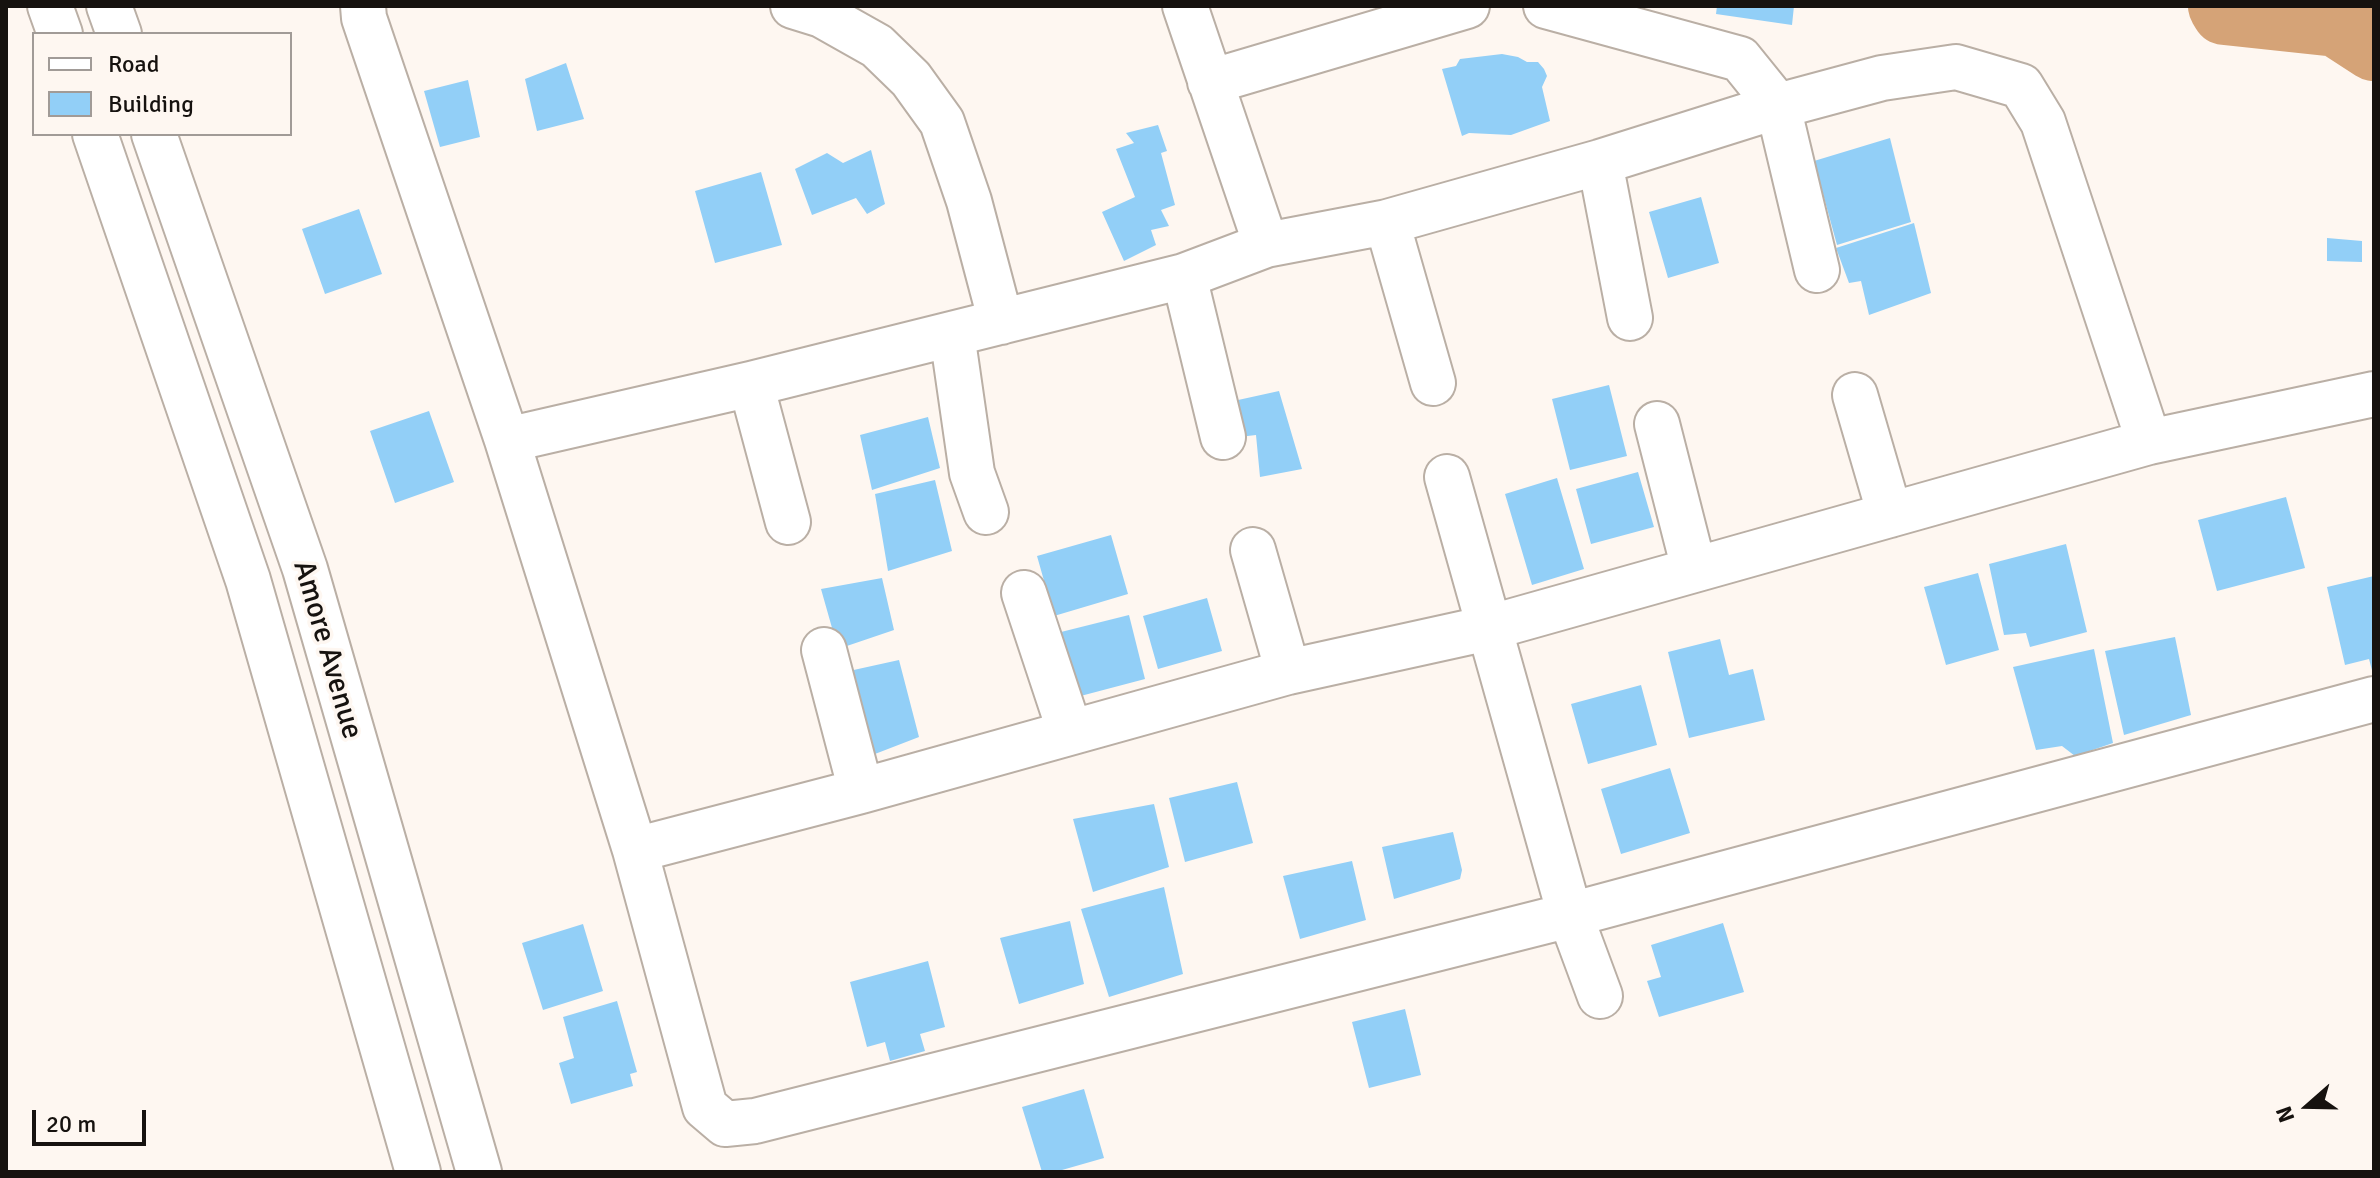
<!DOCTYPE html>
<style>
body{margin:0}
#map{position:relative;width:2380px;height:1178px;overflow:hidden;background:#fef7f1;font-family:Signika,sans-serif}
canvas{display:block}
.frame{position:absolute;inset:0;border:8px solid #16120f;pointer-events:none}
.legend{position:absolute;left:32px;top:32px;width:260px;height:104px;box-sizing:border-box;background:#fef7f1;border:2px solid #a19b97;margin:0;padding:10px 14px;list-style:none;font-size:24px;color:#16120f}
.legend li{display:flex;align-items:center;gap:16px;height:40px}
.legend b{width:40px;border:2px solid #a19b97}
.north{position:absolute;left:2268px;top:1066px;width:80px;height:80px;-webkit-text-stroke:6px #fef7f1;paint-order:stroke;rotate:250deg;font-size:22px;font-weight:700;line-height:32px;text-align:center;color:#16120f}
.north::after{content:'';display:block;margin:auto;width:28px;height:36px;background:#16120f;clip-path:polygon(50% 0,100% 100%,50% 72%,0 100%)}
.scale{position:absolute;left:32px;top:1110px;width:114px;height:36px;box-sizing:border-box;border:4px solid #16120f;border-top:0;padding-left:10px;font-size:24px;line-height:28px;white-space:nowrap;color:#16120f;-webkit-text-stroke:6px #fef7f1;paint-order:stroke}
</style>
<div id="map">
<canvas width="2380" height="1178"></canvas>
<div class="frame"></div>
<ul class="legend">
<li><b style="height:10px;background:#fff"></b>Road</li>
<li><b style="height:22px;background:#92cff7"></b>Building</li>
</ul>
<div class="north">N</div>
<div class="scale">20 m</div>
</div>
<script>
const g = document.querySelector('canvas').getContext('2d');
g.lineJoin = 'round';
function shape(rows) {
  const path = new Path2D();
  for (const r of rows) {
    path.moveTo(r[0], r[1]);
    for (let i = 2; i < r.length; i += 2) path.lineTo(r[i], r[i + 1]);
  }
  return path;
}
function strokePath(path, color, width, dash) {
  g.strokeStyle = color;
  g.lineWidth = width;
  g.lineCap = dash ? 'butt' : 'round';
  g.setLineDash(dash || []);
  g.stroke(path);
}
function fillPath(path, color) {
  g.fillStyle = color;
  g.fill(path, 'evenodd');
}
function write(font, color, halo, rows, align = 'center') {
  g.font = font + ' Signika,sans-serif';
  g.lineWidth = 7;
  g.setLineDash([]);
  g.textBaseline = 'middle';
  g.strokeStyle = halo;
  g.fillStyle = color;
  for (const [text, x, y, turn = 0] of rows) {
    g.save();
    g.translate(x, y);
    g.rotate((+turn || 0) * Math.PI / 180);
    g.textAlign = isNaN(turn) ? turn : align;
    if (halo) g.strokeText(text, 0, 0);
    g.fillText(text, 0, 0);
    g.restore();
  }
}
strokePath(shape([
 [2222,6,2225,11,2337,23,2374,47]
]), '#d5a377', 68);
fillPath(shape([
 [1717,6,1794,6,1792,25,1716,14],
 [1502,54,1518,57,1527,62,1538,62,1544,69,1547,76,1542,87,1550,121,1511,135,1469,133,1462,136,1442,69,1456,66,1460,59],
 [566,63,584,119,537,131,525,79],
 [468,80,480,137,440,147,424,91],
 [1158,125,1167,151,1161,153,1175,205,1161,210,1169,226,1151,230,1156,245,1124,261,1102,212,1135,197,1116,149,1134,143,1126,133],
 [1890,138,1911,222,1837,245,1814,161],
 [871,150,885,204,867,214,856,198,812,215,795,169,827,153,843,163],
 [761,172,782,245,715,263,695,191],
 [1701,197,1719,263,1668,278,1649,212],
 [359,209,382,274,325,294,302,229],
 [1914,223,1931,293,1869,315,1861,281,1849,283,1836,248],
 [2327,238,2362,241,2362,262,2327,261],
 [1609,385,1627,456,1570,470,1552,399],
 [1279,391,1302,469,1260,477,1256,435,1239,437,1229,402],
 [429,411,454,482,395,503,370,431],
 [928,417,940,468,872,490,860,435],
 [1638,472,1654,527,1591,544,1576,489],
 [1557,478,1584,569,1532,585,1505,494],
 [935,480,952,551,888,571,875,494],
 [2286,497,2305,568,2217,591,2198,520],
 [1111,535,1128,594,1054,616,1037,556],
 [2066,544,2087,632,2030,647,2026,633,2004,635,1989,564],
 [1978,573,1999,650,1946,665,1924,587],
 [2374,576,2374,674,2373,674,2369,659,2345,665,2327,587],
 [882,578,894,630,838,649,821,589],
 [1207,598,1222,651,1158,669,1143,616],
 [1129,615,1145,679,1073,698,1057,633],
 [2175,637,2191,715,2124,735,2105,651],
 [1720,639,1729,675,1753,669,1765,720,1689,738,1668,652],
 [2094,649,2113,743,2075,756,2062,746,2036,750,2013,667],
 [899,660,919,737,862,759,840,673],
 [1641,685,1657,745,1588,764,1571,704],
 [1670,768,1690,833,1621,854,1601,789],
 [1237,782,1253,843,1185,862,1169,798],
 [1154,804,1169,867,1093,892,1073,819],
 [1453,832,1462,870,1460,879,1394,899,1382,847],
 [1352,861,1366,920,1300,939,1283,876],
 [1164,887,1183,974,1109,997,1081,909],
 [1070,921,1084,984,1019,1004,1000,938],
 [1723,923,1744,992,1659,1017,1647,981,1661,977,1651,945],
 [583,924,603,991,543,1010,522,943],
 [928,961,945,1027,920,1034,925,1051,890,1061,885,1042,867,1047,850,982],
 [617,1001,637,1072,630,1074,633,1086,571,1104,559,1063,574,1058,563,1017],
 [1405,1009,1421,1075,1369,1088,1352,1022],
 [1084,1089,1104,1158,1055,1172,1042,1172,1022,1107]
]), '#92cff7');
const minor = shape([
 [363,6,364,18,507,440,635,850,705,1107,725,1124,755,1121,1570,915,2374,699],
 [793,6,822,15,877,46,911,79,942,122,969,201,1001,322],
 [1185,6,1266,245],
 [1546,6,1740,59,1778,106,1817,270],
 [1210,82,1467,6],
 [1600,162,1630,318],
 [1387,222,1433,383],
 [1184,276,1223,437],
 [952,334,972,473,986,512],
 [751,384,788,522],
 [1855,395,1890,515],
 [1657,424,1694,569],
 [507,440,751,384,1184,276,1266,245,1387,222,1600,162,1778,106,1882,78,1956,67,2021,86,2043,122,2149,442],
 [1447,477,1570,915,1600,996],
 [1253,550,1288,672],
 [1024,593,1070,732],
 [824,650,861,791],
 [635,850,861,791,1288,672,1488,628,2149,442,2374,394]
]);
const major = shape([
 [50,6,60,34],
 [109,6,119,34],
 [95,134,248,580,418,1172],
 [154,134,305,569,479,1172]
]);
strokePath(minor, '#baafa5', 48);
strokePath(major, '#baafa5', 48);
strokePath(minor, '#fff', 44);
strokePath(major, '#fff', 44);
write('30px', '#16120f', '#fef7f1', [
 ["Amore Avenue",327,650,74]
]);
</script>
